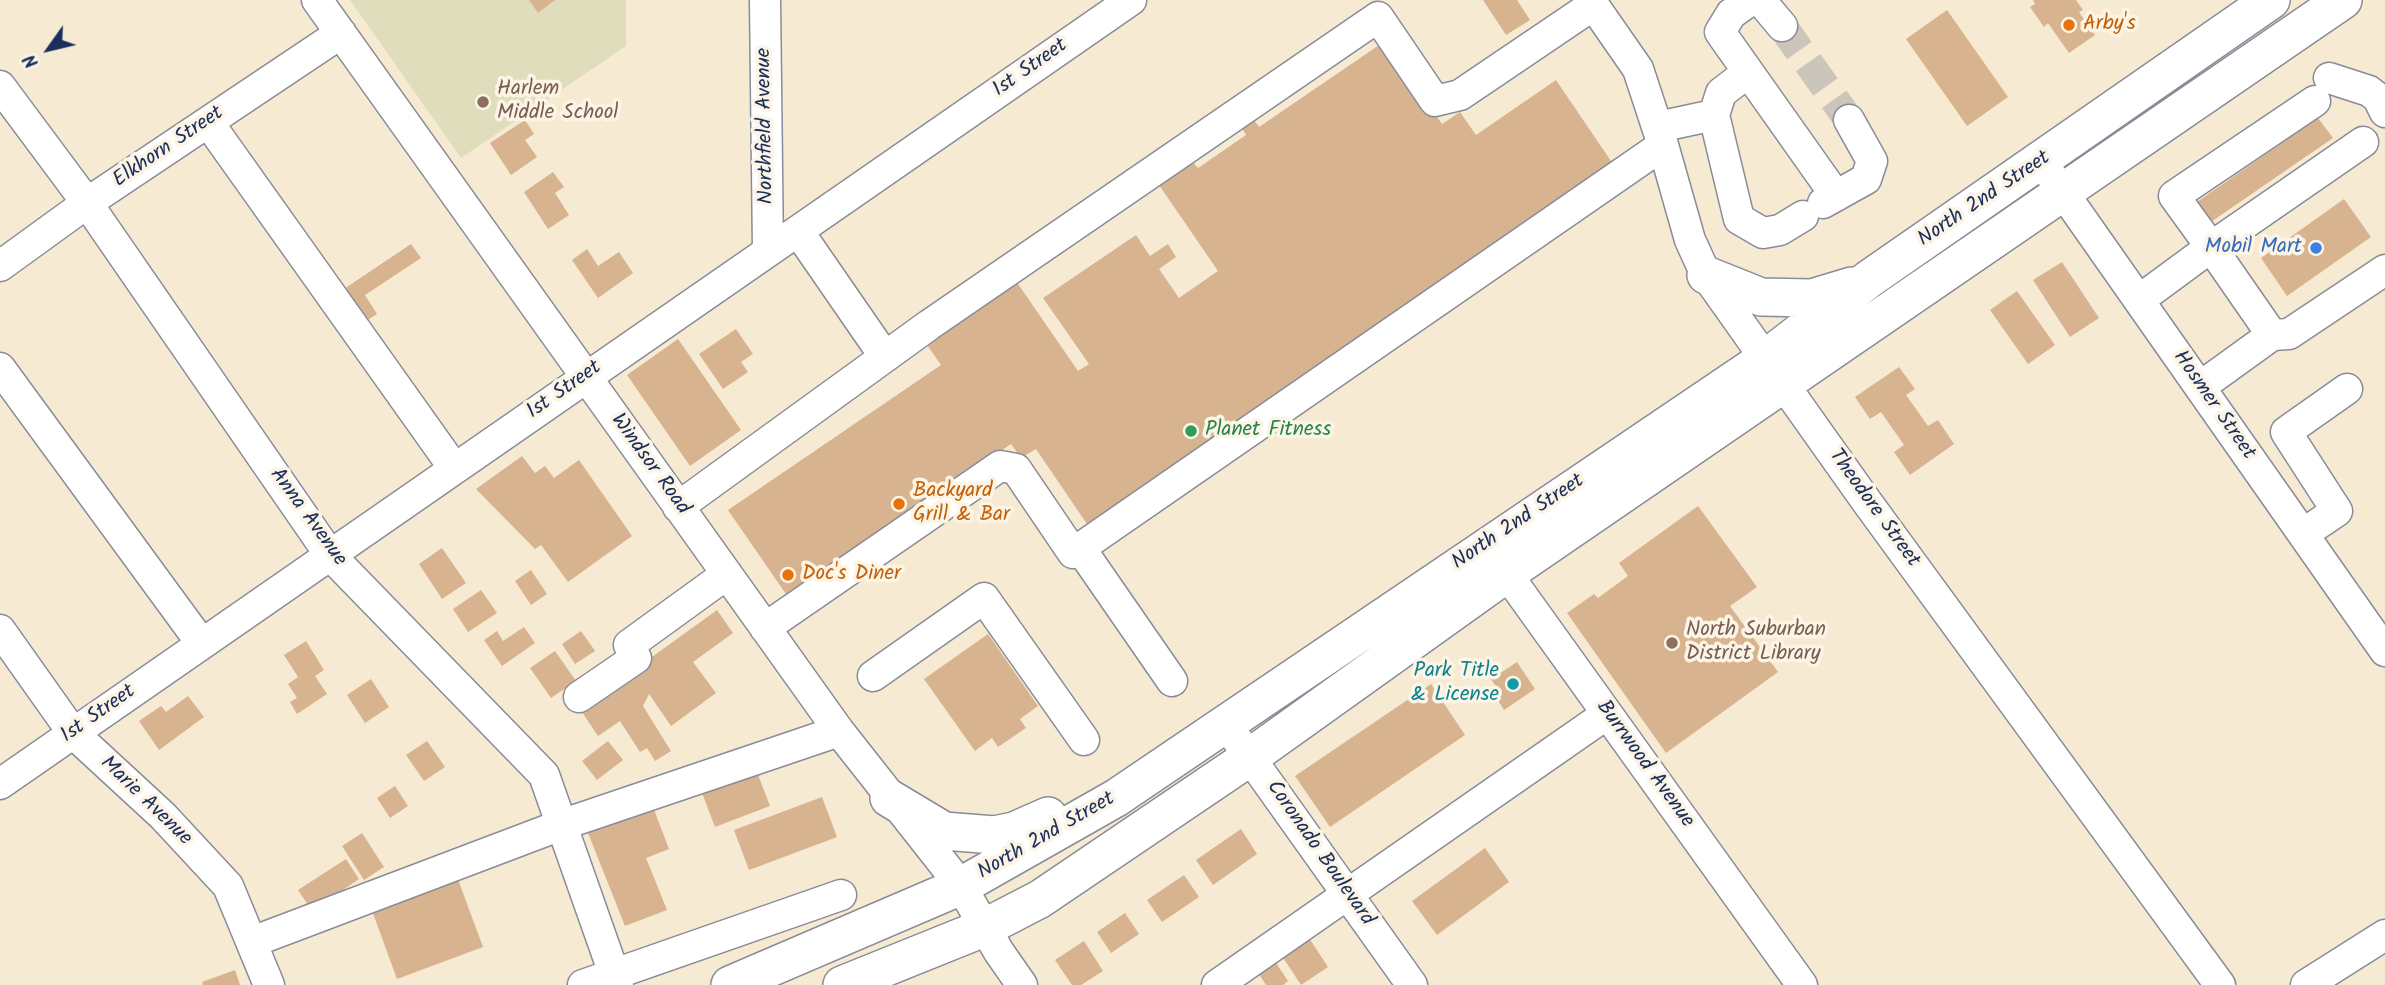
<!DOCTYPE html>
<style>
body{margin:0}
#map{position:relative;width:2385px;height:985px;overflow:hidden;background:#f7ead2;font-family:Kalam,sans-serif}
canvas{display:block}
.north{position:absolute;left:14px;top:14px;width:70px;height:70px;-webkit-text-stroke:5px #fcf5e5;paint-order:stroke;rotate:236deg;font-size:19px;font-weight:700;line-height:28px;text-align:center;color:#1b2f5e}
.north::after{content:'';display:block;margin:auto;width:24px;height:32px;background:#1b2f5e;clip-path:polygon(50% 0,100% 100%,50% 72%,0 100%)}
</style>
<div id="map">
<canvas width="2385" height="985"></canvas>
<div class="north">N</div>
</div>
<script>
const g = document.querySelector('canvas').getContext('2d');
g.lineJoin = 'round';
function fillPath(path, color) {
  g.fillStyle = color;
  g.fill(path, 'evenodd');
}
function shape(rows) {
  const path = new Path2D();
  for (const r of rows) {
    path.moveTo(r[0], r[1]);
    for (let i = 2; i < r.length; i += 2) path.lineTo(r[i], r[i + 1]);
  }
  return path;
}
function strokePath(path, color, width, dash) {
  g.strokeStyle = color;
  g.lineWidth = width;
  g.lineCap = dash ? 'butt' : 'round';
  g.setLineDash(dash || []);
  g.stroke(path);
}
function write(font, color, halo, rows, align = 'center') {
  g.font = font + ' Kalam,sans-serif';
  g.lineWidth = 7;
  g.setLineDash([]);
  g.textBaseline = 'middle';
  g.strokeStyle = halo;
  g.fillStyle = color;
  for (const [text, x, y, turn = 0] of rows) {
    g.save();
    g.translate(x, y);
    g.rotate((+turn || 0) * Math.PI / 180);
    g.textAlign = isNaN(turn) ? turn : align;
    if (halo) g.strokeText(text, 0, 0);
    g.fillText(text, 0, 0);
    g.restore();
  }
}
fillPath(shape([
 [350,0,626,0,626,46,461,158]
]), '#dfddbb');
fillPath(shape([
 [529,0,555,0,538,13],
 [1483,0,1517,0,1530,20,1506,35],
 [2033,0,2076,0,2083,10,2079,12,2095,35,2069,53,2048,23,2044,27,2030,7,2035,4],
 [1947,10,2008,97,1967,126,1906,39],
 [1385,41,1442,124,1460,112,1476,135,1556,80,1613,164,1087,524,1036,449,1021,458,1011,444,788,597,728,510,941,365,925,342,1016,281,1078,371,1089,364,1043,298,1136,235,1150,256,1168,244,1176,257,1159,269,1179,298,1218,271,1157,182,1190,159,1198,168,1246,135,1238,122,1250,114,1259,127],
 [2318,118,2333,138,2208,224,2194,204],
 [525,120,534,134,525,140,537,157,511,175,490,143],
 [553,172,564,187,555,193,569,215,548,229,524,192],
 [2344,199,2371,237,2287,296,2261,258],
 [411,244,421,258,365,295,377,314,357,327,335,295],
 [587,249,598,266,619,252,633,273,598,298,572,260],
 [2062,262,2099,318,2070,337,2033,280],
 [2017,291,2055,345,2028,364,1990,310],
 [736,329,753,354,741,362,748,372,723,389,699,354],
 [678,339,741,430,690,466,627,375],
 [1899,367,1915,389,1906,395,1928,426,1938,420,1954,444,1910,475,1894,452,1904,445,1881,412,1870,419,1855,397],
 [522,456,535,473,545,466,554,478,579,460,632,536,568,582,541,545,535,549,476,489],
 [1698,506,1757,587,1730,606,1778,672,1666,753,1567,613,1594,594,1598,598,1628,576,1619,563],
 [442,548,466,583,442,599,419,564],
 [531,570,547,594,531,605,515,581],
 [481,590,497,613,468,632,453,609],
 [717,610,733,633,693,662,716,693,671,726,649,694,643,706,671,751,655,761,647,748,640,752,620,721,598,736,580,709],
 [524,627,535,643,502,666,484,640,497,631,503,641],
 [581,631,595,651,575,664,562,644],
 [988,634,1038,706,1020,719,1026,728,998,747,992,738,975,751,924,679],
 [306,641,324,670,315,676,327,694,297,714,290,702,297,698,288,684,298,677,284,655],
 [555,651,576,681,551,698,530,668],
 [1517,662,1535,689,1504,710,1492,691,1497,688,1491,679],
 [371,679,389,707,365,723,347,695],
 [1431,684,1465,735,1330,827,1295,776],
 [188,696,204,717,159,750,139,721,161,706,166,712],
 [427,741,445,767,424,781,406,755],
 [608,741,623,760,597,780,582,761],
 [757,772,770,806,715,827,702,793],
 [395,786,408,806,390,818,377,798],
 [822,797,837,837,749,870,734,830],
 [653,807,669,849,646,858,667,910,625,926,588,833],
 [1241,829,1257,854,1213,885,1196,860],
 [362,833,384,867,364,880,342,846],
 [1485,848,1509,882,1437,935,1412,901],
 [346,859,359,879,312,911,298,890],
 [456,874,483,947,397,979,370,905],
 [1184,875,1199,897,1162,922,1147,900],
 [1125,913,1139,934,1111,953,1097,932],
 [1309,938,1328,967,1301,985,1282,956],
 [1084,941,1103,971,1081,985,1072,985,1055,960],
 [1276,963,1288,981,1283,985,1266,985,1259,974],
 [235,970,240,985,203,985,202,982]
]), '#d7b38f');
strokePath(shape([
 [1782,26,1849,120]
]), '#cbc5bb', 30, [30, 15]);
const minor = shape([
 [317,0,839,731,961,886,999,952,1022,985],
 [765,0,768,251],
 [1590,0,1638,69,1663,145,1690,240,1706,275,1867,502,2220,985],
 [1782,26,1761,1,1749,1,1731,14,1720,32,1836,196],
 [1747,73,1721,93,1714,115,1739,219,1763,233,1780,230,1803,216],
 [2329,78,2369,91,2378,98,2385,112],
 [0,86,87,203,330,555,544,775,618,985],
 [208,122,454,468],
 [1658,127,1714,115],
 [2041,161,2385,651],
 [1823,203,1866,179,1872,161,1849,120],
 [798,231,885,357],
 [0,266,87,203,341,33],
 [2139,300,2211,247,2174,196,2315,101],
 [2272,335,2289,334,2385,270],
 [0,368,202,644],
 [2200,387,2272,335,2211,247,2363,142],
 [678,507,929,325,1378,17,1435,101,1460,95,1593,5],
 [2303,534,2337,511,2286,432,2347,389],
 [1080,548,1172,681],
 [1494,556,1802,985],
 [765,628,1000,466,1016,469,1073,553,1663,145],
 [0,630,73,733,163,816,228,886,269,985],
 [873,676,984,598,1084,740],
 [579,697,636,658,629,645,727,574],
 [1226,724,1412,985],
 [0,784,1131,0],
 [252,942,561,825,839,731],
 [583,985,841,895],
 [1217,985,1607,714],
 [2306,985,2385,935]
]);
const major = shape([
 [1706,275,1761,297,1812,298,1852,286],
 [889,798,944,831,994,835,1014,831,1048,816],
 [730,985,961,886,1116,798,1765,359,1869,279,2271,0],
 [842,985,986,927,1040,899,1250,757,1506,574,2343,0]
]);
strokePath(minor, '#898c98', 33);
strokePath(major, '#898c98', 40);
strokePath(minor, '#fff', 30);
strokePath(major, '#fff', 37);
for (const [x, y, r, color] of [
 [2069,25,7,"#e8710a"],
 [483,102,7,"#8d6e63"],
 [2316,248,7,"#3f7fe0"],
 [1191,431,7,"#2e9e5b"],
 [899,504,7,"#e8710a"],
 [788,575,7,"#e8710a"],
 [1672,643,7,"#8d6e63"],
 [1513,684,7,"#0f9aa8"]
]) {
  const dot = new Path2D();
  dot.arc(x, y, r, 0, 2 * Math.PI);
  g.fillStyle = color;
  g.fill(dot);
  strokePath(dot, '#fcf5e5', 2.5);
}
write('21px', '#c56008', '#fcf5e5', [
 ["Arby's",2083,25],
 ["Backyard",913,492],
 ["Grill & Bar",913,516],
 ["Doc's Diner",802,575]
], 'left');
write('21px', '#1b2f5e', '#fcf5e5', [
 ["1st Street",1031,69,-35],
 ["Northfield Avenue",767,126,-91],
 ["Elkhorn Street",169,148,-34],
 ["North 2nd Street",1985,200,-34],
 ["1st Street",565,391,-35],
 ["Hosmer Street",2213,406,55],
 ["Windsor Road",649,465,54],
 ["Theodore Street",1873,509,54],
 ["Anna Avenue",307,518,54],
 ["North 2nd Street",1519,523,-34],
 ["1st Street",99,715,-35],
 ["Burrwood Avenue",1644,765,54],
 ["Marie Avenue",145,802,44],
 ["North 2nd Street",1047,837,-30],
 ["Coronado Boulevard",1319,854,55]
]);
write('21px', '#785e54', '#fcf5e5', [
 ["Harlem",497,90],
 ["Middle School",497,114],
 ["North Suburban",1686,631],
 ["District Library",1686,655]
], 'left');
write('21px', '#366cbe', '#fcf5e5', [
 ["Mobil Mart",2302,248]
], 'right');
write('21px', '#27864d', '#fcf5e5', [
 ["Planet Fitness",1205,431]
], 'left');
write('21px', '#0d838f', '#fcf5e5', [
 ["Park Title",1499,672],
 ["& License",1499,696]
], 'right');
</script>
